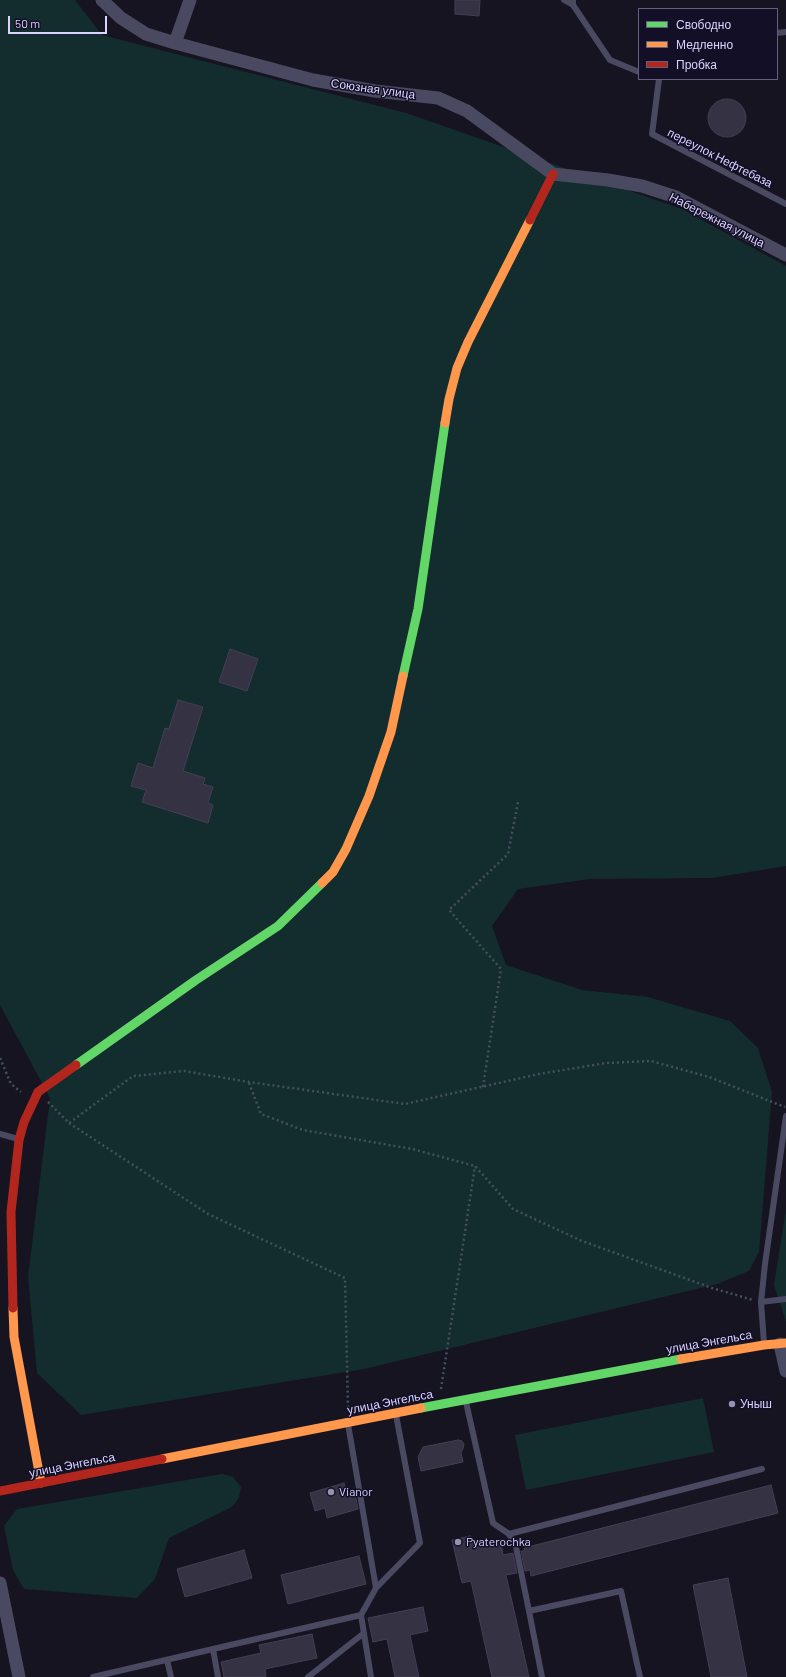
<!DOCTYPE html>
<meta charset="utf-8">
<style>
body{margin:0}
#map{position:relative;width:786px;height:1677px;overflow:hidden;background:#161421;font-family:Barlow,sans-serif}
canvas{display:block}
.legend{position:absolute;left:638px;top:8px;width:140px;height:72px;box-sizing:border-box;background:#130f26;border:1px solid #625e7d;margin:0;padding:5px 7px;list-style:none;font-size:12px;color:#d9d4ff}
.legend li{display:flex;align-items:center;gap:8px;height:20px}
.legend b{width:20px;border:1px solid #625e7d}
.scale{position:absolute;left:8px;top:16px;width:99px;height:18px;box-sizing:border-box;border:2px solid #d9d4ff;border-top:0;padding-left:5px;font-size:12px;line-height:14px;white-space:nowrap;color:#d9d4ff;-webkit-text-stroke:3px #130f26;paint-order:stroke}
</style>
<div id="map">
<canvas width="786" height="1677"></canvas>
<ul class="legend">
<li><b style="height:5px;background:#63d668"></b>Свободно</li>
<li><b style="height:5px;background:#ff974d"></b>Медленно</li>
<li><b style="height:5px;background:#b3261e"></b>Пробка</li>
</ul>
<div class="scale">50 m</div>
</div>
<script>
const g = document.querySelector('canvas').getContext('2d');
g.lineJoin = 'round';
function fillPath(path, color) {
  g.fillStyle = color;
  g.fill(path, 'evenodd');
}
function shape(rows) {
  const path = new Path2D();
  for (const r of rows) {
    if (r.length === 3) {
      path.moveTo(r[0] + r[2], r[1]);
      path.arc(r[0], r[1], r[2], 0, 2 * Math.PI);
      continue;
    }
    path.moveTo(r[0], r[1]);
    for (let i = 2; i < r.length; i += 2) path.lineTo(r[i], r[i + 1]);
  }
  return path;
}
function strokePath(path, color, width, dash) {
  g.strokeStyle = color;
  g.lineWidth = width;
  g.lineCap = dash ? 'butt' : 'round';
  g.setLineDash(dash || []);
  g.stroke(path);
}
function write(font, color, halo, rows, align = 'center') {
  g.font = font + ' Barlow,sans-serif';
  g.lineWidth = 3;
  g.setLineDash([]);
  g.textBaseline = 'middle';
  g.strokeStyle = halo;
  g.fillStyle = color;
  for (const [text, x, y, turn = 0] of rows) {
    g.save();
    g.translate(x, y);
    g.rotate((+turn || 0) * Math.PI / 180);
    g.textAlign = isNaN(turn) ? turn : align;
    if (halo) g.strokeText(text, 0, 0);
    g.fillText(text, 0, 0);
    g.restore();
  }
}
fillPath(shape([
 [0,0,75,0,102,35,406,113,682,209,786,266,786,866,712,878,590,879,518,889,492,926,506,965,582,990,648,997,730,1021,758,1048,772,1092,759,1252,749,1271,717,1284,364,1369,81,1415,37,1373,28,1277,50,1098,0,1005],
 [786,1209,786,1322,774,1285],
 [703,1398,714,1452,526,1490,515,1435],
 [222,1474,233,1477,241,1487,239,1498,232,1507,169,1538,155,1579,137,1598,24,1589,13,1570,4,1526,17,1509]
]), '#132c2d');
const building = shape([
 [455,0,480,0,479,16,455,14,455,0],
 [727,118,19],
 [230,649,258,659,247,691,219,682,230,649],
 [178,700,203,707,183,771,205,778,203,784,213,787,208,803,213,805,208,823,142,802,146,790,131,786,138,763,153,768,165,728,169,729,178,700],
 [458,1440,462,1441,464,1444,463,1449,461,1452,463,1462,421,1471,418,1457,423,1447,458,1440],
 [344,1483,348,1496,355,1494,358,1509,327,1518,325,1508,315,1511,310,1493,344,1483],
 [771,1485,778,1513,531,1576,530,1570,525,1571,521,1551,525,1551,524,1548,771,1485],
 [470,1536,472,1543,488,1539,489,1545,501,1542,503,1555,513,1553,517,1573,506,1575,529,1677,492,1677,471,1581,462,1583,452,1540,470,1536],
 [244,1550,252,1578,185,1597,177,1569,244,1550],
 [359,1556,366,1584,288,1604,281,1575,359,1556],
 [728,1578,747,1677,711,1677,693,1585,728,1578],
 [423,1607,428,1631,410,1635,419,1677,395,1677,387,1639,373,1642,368,1618,423,1607],
 [312,1634,317,1658,265,1669,266,1677,224,1677,221,1662,261,1653,259,1645,312,1634]
]);
fillPath(building, '#343243');
strokePath(building, '#433f54', 1);
strokePath(shape([
 [0,1058,11,1084,21,1092],
 [249,1083,261,1114,303,1130,412,1149,475,1166,513,1209,582,1241,712,1288,753,1300],
 [483,1087,501,969,449,910,508,854,518,802],
 [48,1102,69,1123,133,1076,184,1071,249,1082,405,1104,539,1074,606,1063,651,1061,709,1077,785,1107],
 [69,1123,208,1214,345,1278,348,1408],
 [441,1389,475,1166]
]), '#44505f', 2.5, [2, 3]);
strokePath(shape([
 [564,0,573,5],
 [573,0,573,5,610,60,639,72],
 [777,33,786,32],
 [659,79,652,134,786,204],
 [0,1134,18,1139],
 [761,1302,786,1299],
 [764,1343,761,1302,765,1264,786,1116],
 [466,1402,493,1523,509,1534,516,1547,529,1611,621,1591,640,1677],
 [348,1424,376,1588],
 [509,1534,762,1469],
 [529,1611,542,1677],
 [361,1615,376,1588,420,1543,396,1415],
 [213,1649,361,1615,371,1677],
 [167,1660,171,1677],
 [93,1677,213,1649,218,1677],
 [308,1677,364,1633]
]), '#4a4962', 6);
strokePath(shape([
 [102,0,121,18,146,34,175,43,313,80,375,91,438,98,467,111,553,174,608,180,642,186,676,197,786,255],
 [175,43,190,0],
 [780,1344,786,1371],
 [0,1583,19,1677]
]), '#4a4962', 13);
strokePath(shape([
 [403,676,418,609,445,423],
 [76,1065,196,980,278,926,322,883],
 [421,1408,681,1359]
]), '#63d668', 9);
strokePath(shape([
 [445,423,449,399,457,368,468,342,530,220],
 [322,883,333,872,346,849,369,796,391,732,403,676],
 [13,1308,14,1337,41,1483],
 [681,1359,764,1345,786,1343],
 [162,1459,421,1408]
]), '#ff974d', 9);
strokePath(shape([
 [530,220,553,174],
 [13,1308,11,1212,19,1140,24,1122,38,1092,76,1065],
 [0,1491,162,1459]
]), '#b3261e', 9);
for (const [x, y, r, color] of [
 [732,1404,4,"#9591b1"],
 [331,1492,4,"#9591b1"],
 [458,1542,4,"#9591b1"]
]) {
  const dot = new Path2D();
  dot.arc(x, y, r, 0, 2 * Math.PI);
  g.fillStyle = color;
  g.fill(dot);
  strokePath(dot, '#130f26', 1.5);
}
write('12px', '#d9d4ff', '#130f26', [
 ["Союзная улица",373,89,8],
 ["переулок Нефтебаза",720,158,27],
 ["Набережная улица",717,220,27],
 ["улица Энгельса",709,1342,-10],
 ["улица Энгельса",390,1402,-11],
 ["улица Энгельса",72,1465,-11]
]);
write('12px', '#d9d4ff', '#130f26', [
 ["Уныш",740,1404],
 ["Vianor",339,1492],
 ["Pyaterochka",466,1542]
], 'left');
</script>
